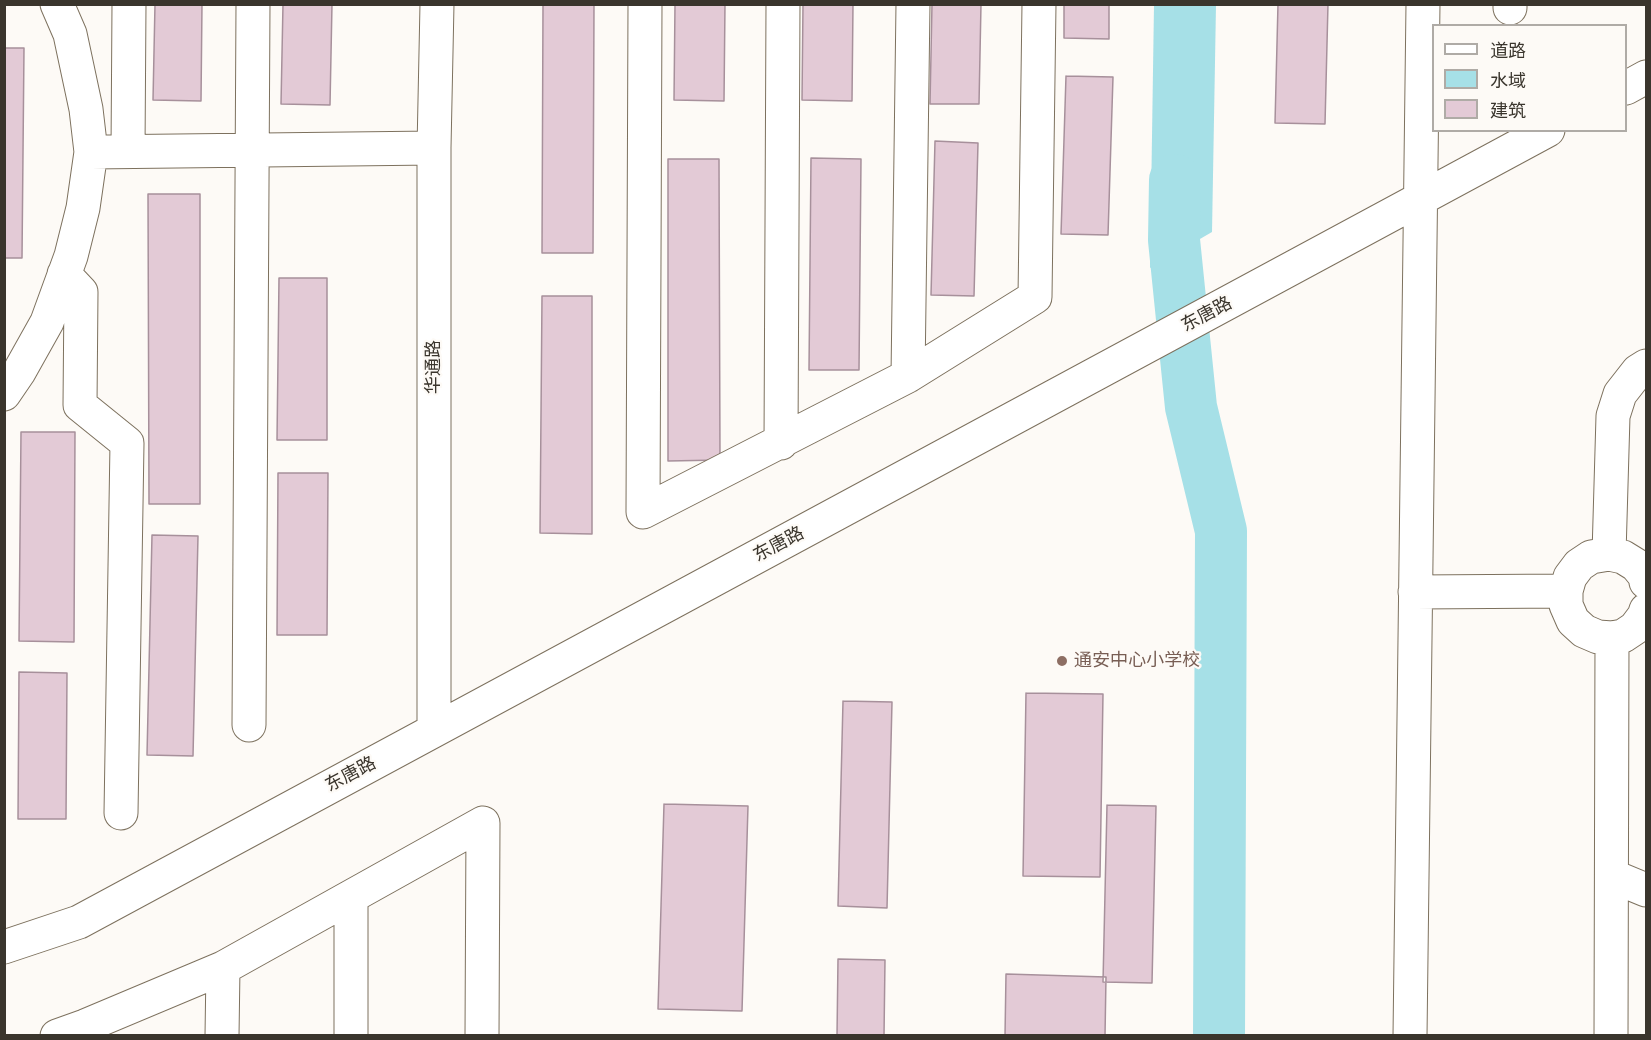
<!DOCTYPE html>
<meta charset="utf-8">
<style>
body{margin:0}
#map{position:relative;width:1651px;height:1040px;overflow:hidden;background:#fdfaf6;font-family:"DejaVu Sans","Noto Sans SC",sans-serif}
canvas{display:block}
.frame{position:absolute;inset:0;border:6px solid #3a352d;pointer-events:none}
.legend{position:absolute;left:1432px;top:24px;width:195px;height:108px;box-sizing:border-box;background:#fdfaf6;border:2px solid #afaba6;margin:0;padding:8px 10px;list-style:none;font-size:18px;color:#3a352d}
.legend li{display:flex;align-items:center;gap:12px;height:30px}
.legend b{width:30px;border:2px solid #afaba6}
</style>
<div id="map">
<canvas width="1651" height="1040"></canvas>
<div class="frame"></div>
<ul class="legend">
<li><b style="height:8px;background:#fff"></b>道路</li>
<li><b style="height:16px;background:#a6e0e7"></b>水域</li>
<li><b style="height:16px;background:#e3cad6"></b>建筑</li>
</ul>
</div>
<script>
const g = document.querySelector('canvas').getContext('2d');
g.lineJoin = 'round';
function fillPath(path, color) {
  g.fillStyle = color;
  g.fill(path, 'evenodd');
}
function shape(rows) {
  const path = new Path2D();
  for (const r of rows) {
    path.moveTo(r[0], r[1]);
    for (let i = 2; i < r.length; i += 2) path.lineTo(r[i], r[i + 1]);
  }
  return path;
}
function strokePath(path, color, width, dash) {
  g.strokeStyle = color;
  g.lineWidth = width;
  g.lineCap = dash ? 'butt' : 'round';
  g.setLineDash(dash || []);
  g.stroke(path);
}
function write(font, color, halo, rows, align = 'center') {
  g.font = font + ' "DejaVu Sans","Noto Sans SC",sans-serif';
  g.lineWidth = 4.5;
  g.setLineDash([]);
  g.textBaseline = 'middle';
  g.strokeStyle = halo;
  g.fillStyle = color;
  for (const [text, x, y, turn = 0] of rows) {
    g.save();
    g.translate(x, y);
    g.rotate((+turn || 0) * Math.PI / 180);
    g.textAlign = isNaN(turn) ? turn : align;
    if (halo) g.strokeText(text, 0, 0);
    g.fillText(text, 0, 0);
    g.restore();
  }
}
fillPath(shape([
 [1154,5,1216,5,1212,232,1150,268]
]), '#a6e0e7');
strokePath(shape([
 [1175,180,1174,240,1191,407,1221,531,1219,1036]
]), '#a6e0e7', 52);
const building = shape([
 [155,4,202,4,201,101,153,100,155,4],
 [283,4,332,4,330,105,281,104,283,4],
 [543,4,594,4,593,253,542,253,543,4],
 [675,4,725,4,724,101,674,100,675,4],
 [803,4,853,4,852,101,802,100,803,4],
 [932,4,981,4,979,104,930,104,932,4],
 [1064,4,1109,4,1109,39,1064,38,1064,4],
 [1278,4,1328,4,1325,124,1275,123,1278,4],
 [4,48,24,48,22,258,4,258,4,48],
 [1066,76,1113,77,1108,235,1061,234,1066,76],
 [935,141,978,143,974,296,931,295,935,141],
 [811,158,861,159,859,370,809,370,811,158],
 [668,159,719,159,720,460,668,461,668,159],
 [148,194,200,194,200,504,149,504,148,194],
 [279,278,327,278,327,440,277,440,279,278],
 [542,296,592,296,592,534,540,533,542,296],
 [21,432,75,432,74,642,19,641,21,432],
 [278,473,328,473,327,635,277,635,278,473],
 [152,535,198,536,193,756,147,755,152,535],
 [19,672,67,673,66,819,18,819,19,672],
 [1026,693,1103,694,1100,877,1023,876,1026,693],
 [843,701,892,702,887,908,838,906,843,701],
 [664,804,748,806,742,1011,658,1009,664,804],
 [1107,805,1156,806,1152,983,1103,982,1107,805],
 [838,959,885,960,884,1036,837,1036,838,959],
 [1006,974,1106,977,1105,1036,1005,1036,1006,974]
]);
fillPath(building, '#e3cad6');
strokePath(building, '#a7909b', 1.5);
const minor = shape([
 [645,4,643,512,908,376,1035,297,1039,4],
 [1510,4,1510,8],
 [1626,88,1646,77],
 [128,151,129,4],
 [91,152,434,148],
 [64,274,81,292,80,405,127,443,121,813],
 [908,376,913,4],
 [4,394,19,372,47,322,71,256,83,208,91,152,86,109,70,34,57,4],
 [781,443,783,4],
 [1609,554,1613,416,1620,394,1638,371,1646,366],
 [1646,582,1645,576,1636,565,1623,557,1609,554,1591,557,1579,565,1570,577,1566,591,1566,605,1573,621,1584,631,1598,637,1612,638,1623,636,1635,628,1644,616,1646,610],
 [1415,592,1566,591],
 [249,725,253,4],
 [434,730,434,148,437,4],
 [1612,876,1646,890],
 [351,897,351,1036],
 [4,947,79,922,1548,130],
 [57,1036,85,1026,223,968,483,823,482,1036],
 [222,1036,223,968],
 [1410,1036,1423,4],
 [1611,1036,1612,638]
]);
strokePath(minor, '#7d715e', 35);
strokePath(minor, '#fff', 33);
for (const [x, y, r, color] of [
 [1062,661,6,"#8d6e63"]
]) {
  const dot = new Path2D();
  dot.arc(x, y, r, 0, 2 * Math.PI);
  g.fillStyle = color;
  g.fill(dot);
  strokePath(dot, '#fdfaf6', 2);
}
write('18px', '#3a352d', '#fdfaf6', [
 ["东唐路",1207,315,-28],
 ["华通路",434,367,-90],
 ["东唐路",779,545,-28],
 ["东唐路",351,775,-28]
]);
write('18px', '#785e54', '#fdfaf6', [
 ["通安中心小学校",1074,661]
], 'left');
</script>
